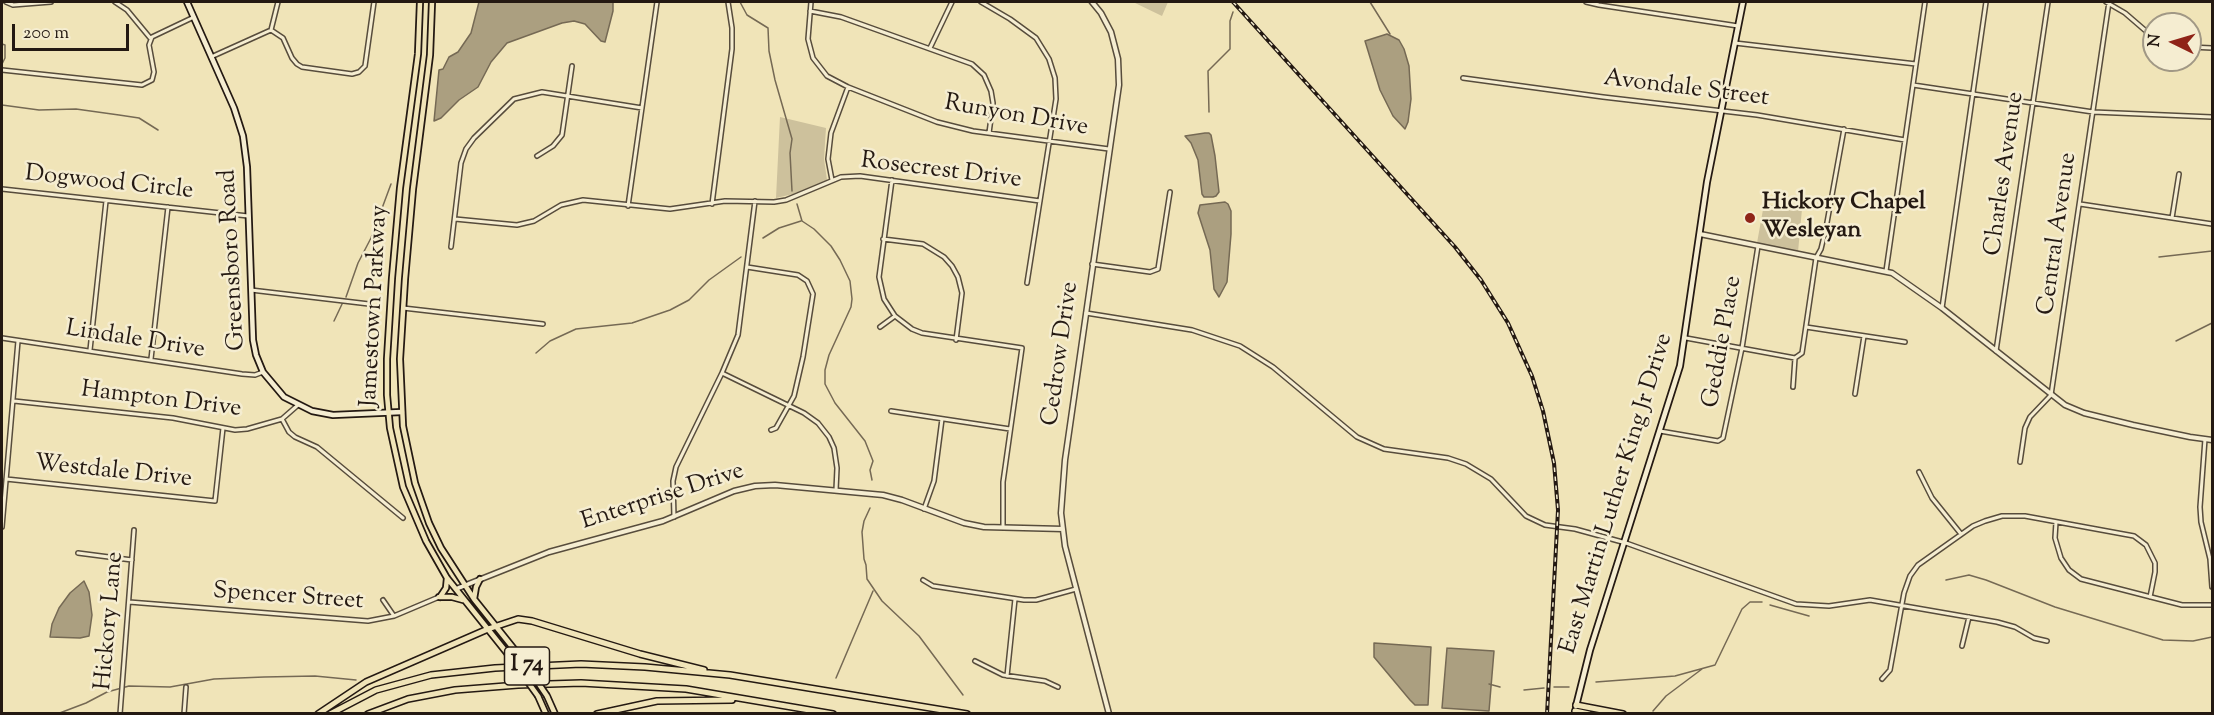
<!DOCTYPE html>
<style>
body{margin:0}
#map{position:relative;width:2214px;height:715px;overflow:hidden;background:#f0e4b8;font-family:"Sorts Mill Goudy",serif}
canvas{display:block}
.frame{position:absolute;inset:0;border:3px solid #241912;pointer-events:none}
.north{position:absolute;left:2142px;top:12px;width:60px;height:60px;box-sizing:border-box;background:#f5edd1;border:2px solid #a19885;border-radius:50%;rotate:275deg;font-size:16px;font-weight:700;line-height:24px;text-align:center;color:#241912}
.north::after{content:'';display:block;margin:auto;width:21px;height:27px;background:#8f2418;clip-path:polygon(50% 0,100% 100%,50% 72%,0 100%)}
.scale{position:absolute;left:12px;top:24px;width:117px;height:27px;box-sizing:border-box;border:3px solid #241912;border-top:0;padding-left:8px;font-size:18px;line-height:21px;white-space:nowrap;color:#241912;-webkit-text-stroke:4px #f5edd1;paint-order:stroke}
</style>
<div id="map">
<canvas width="2214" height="715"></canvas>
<div class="frame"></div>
<div class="north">N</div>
<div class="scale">200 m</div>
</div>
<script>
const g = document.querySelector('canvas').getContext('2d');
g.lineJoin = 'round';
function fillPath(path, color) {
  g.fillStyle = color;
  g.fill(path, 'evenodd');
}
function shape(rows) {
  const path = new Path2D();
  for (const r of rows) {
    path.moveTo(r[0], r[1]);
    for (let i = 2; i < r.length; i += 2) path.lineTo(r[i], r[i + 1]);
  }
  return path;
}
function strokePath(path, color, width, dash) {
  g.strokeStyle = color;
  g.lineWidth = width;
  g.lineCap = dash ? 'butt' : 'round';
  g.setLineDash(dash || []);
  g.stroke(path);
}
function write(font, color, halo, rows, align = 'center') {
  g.font = font + ' "Sorts Mill Goudy",serif';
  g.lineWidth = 5;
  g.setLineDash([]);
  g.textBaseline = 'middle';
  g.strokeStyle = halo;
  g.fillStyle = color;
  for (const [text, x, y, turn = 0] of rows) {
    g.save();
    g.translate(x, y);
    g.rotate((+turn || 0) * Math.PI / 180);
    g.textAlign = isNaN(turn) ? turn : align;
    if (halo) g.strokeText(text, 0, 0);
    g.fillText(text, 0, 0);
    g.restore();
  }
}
fillPath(shape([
 [1133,2,1168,2,1162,16],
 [780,117,826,128,824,159,827,180,793,194,776,198],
 [1764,204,1802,209,1798,252,1757,243]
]), '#cdc19c');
const water = shape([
 [479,2,613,2,613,11,605,42,601,41,585,24,574,21,562,23,507,43,491,62,478,87,459,100,441,118,434,121,439,70,443,69,449,57,458,52,471,33,479,2],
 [1387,34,1399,40,1404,49,1409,66,1411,99,1408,122,1405,129,1393,116,1380,90,1365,41,1387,34],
 [1205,133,1209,133,1211,135,1215,156,1219,192,1216,196,1213,197,1204,197,1202,194,1198,160,1191,143,1185,136,1205,133],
 [1225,202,1228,204,1231,211,1231,234,1227,282,1219,297,1214,289,1210,250,1198,213,1200,205,1225,202],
 [84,581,89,592,92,615,89,636,80,638,50,637,52,624,59,608,70,593,84,581],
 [1374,643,1431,647,1428,705,1415,705,1410,700,1374,657,1374,643],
 [1447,648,1494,651,1489,711,1442,708,1447,648]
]);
fillPath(water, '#ab9f80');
strokePath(water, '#756954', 1.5);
strokePath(shape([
 [740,2,747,15,768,28,769,51,775,80,792,139,790,153,792,191],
 [1370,2,1390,34],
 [2,44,5,45,5,58,2,64],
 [2,105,39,110,76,109,119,115,139,118,158,130],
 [1209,112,1208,71,1230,49,1230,21,1233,12],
 [797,204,802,221,814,229,831,246,840,260,850,281,852,299,851,307,829,355,825,370,825,384,835,403,865,441,873,461,870,470,872,480],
 [763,238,779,228,801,221],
 [2159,257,2212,251],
 [346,297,358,263,371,238,391,184],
 [334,321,343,302],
 [2176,341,2212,323],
 [536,353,550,341,576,329,632,323,670,310,689,300,709,280,741,257],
 [870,508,864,521,862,532,864,559,866,565,867,579,882,601,919,636,963,695],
 [1946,580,1969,575,1986,580,2055,607,2163,640,2193,641,2212,637],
 [1770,605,1809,616],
 [836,678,873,591],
 [1596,682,1675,676,1715,665,1742,609,1750,602,1762,602],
 [1489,684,1500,687],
 [1554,687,1569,687],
 [1524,690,1544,688],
 [1653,711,1666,696,1702,669],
 [57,714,86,703,107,692,129,686,170,687,214,679,264,677,315,676,356,680]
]), '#756954', 1.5);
const minor = shape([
 [6,2,13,5,51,2],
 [115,2,127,10,151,39],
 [278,2,271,30,283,38,292,58,297,64,302,67,352,74,359,72,365,66,374,2],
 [811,2,808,39,813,58,827,76,848,87,937,122,973,131,1109,149],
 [981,2,1010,19,1036,38,1049,59,1055,78,1056,99,1027,283],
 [1586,2,1599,5,1738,26],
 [2106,2,2125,13,2154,38],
 [810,11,841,17,972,64,984,75,991,91,993,103,989,133],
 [1735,43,1916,64],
 [2190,47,2212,48],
 [930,48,952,2],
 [211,57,271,30],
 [2,70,142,85,152,80,154,72,149,45,152,37,194,17],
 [1463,78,1603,97,1757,115,1905,140],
 [1913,85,2093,112,2212,117],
 [537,156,553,146,562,135,572,66],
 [832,180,828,159,831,133,848,87],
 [892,180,879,277,884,299,895,316,912,329,922,333,1022,348,1003,482,1003,527],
 [2,189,248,216],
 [712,204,732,49,732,28,728,2],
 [2080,204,2212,224],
 [628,206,657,2],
 [2172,218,2179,174],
 [455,219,517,225,534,221,561,205,583,200,670,209,725,201,774,202,786,200,841,177,860,176,1040,201],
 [883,239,923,244,944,257,952,266,958,277,962,293,956,340],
 [451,247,461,163,466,149,474,138,514,99,542,92,642,108],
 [1092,264,1150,272,1158,269,1170,192],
 [747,267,798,275,807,281,813,294,803,357,794,396,776,428,771,430],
 [1886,271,1925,2],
 [251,290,369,304],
 [403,308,543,324],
 [1942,308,1986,2],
 [1086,313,1192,330,1240,346,1273,367,1357,437,1384,449,1448,458,1466,464,1491,479,1526,516,1545,525,1575,529,1626,543,1796,604,1829,606,1870,600,1997,622,2015,627,2034,638,2047,641],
 [880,327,895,316],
 [1806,327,1905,342],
 [2,338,242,374,255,375,263,372],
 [1686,338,1795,358],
 [90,350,106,201],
 [1996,351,2048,2],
 [151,359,168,207],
 [722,373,804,413,818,423,829,437,834,448,837,468,836,490],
 [1793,387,1795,358,1802,353,1816,258,1821,249,1826,228,1844,129],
 [1855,394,1864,336],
 [14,401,173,418,235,430,247,429,282,419,298,405],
 [891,411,1010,429],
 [282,419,289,432,295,437,317,447,403,518],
 [1660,431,1718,441,1723,438,1742,348,1758,246],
 [2205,439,2200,507,2201,522,2210,559,2212,587],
 [2020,462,2025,428,2030,417,2051,395,2109,2],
 [1919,472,1932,498,1961,534],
 [6,479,215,501,223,428],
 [924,509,934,481,942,419],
 [674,517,673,481,676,467,722,373,738,335,755,201],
 [2056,522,2055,538,2061,558,2069,570,2081,579,2182,605,2212,605],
 [2,527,18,341],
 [78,553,132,560],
 [923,580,933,586,1024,600,1036,600,1076,589],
 [383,600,394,616],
 [129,602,368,621,394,616,439,597],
 [1962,646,1969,617],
 [975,661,1003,675,1045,681,1058,687],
 [1007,676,1015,599],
 [1882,679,1890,670,1904,593,1910,576,1918,565,1973,526,1985,521,2002,516,2025,516,2134,536,2146,545,2155,563,2155,572,2150,597],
 [120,714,134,530],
 [184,714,186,687]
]);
const tertiary = shape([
 [1092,2,1101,13,1111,32,1118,59,1119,85,1065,460,1061,513,1065,546,1109,714],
 [1700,234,1892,273,1942,308,2065,405,2084,413,2133,425,2190,437,2212,440],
 [456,589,549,552,663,521,734,491,755,486,775,485,883,495,902,500,964,523,984,527,1063,529]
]);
const secondary = shape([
 [187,2,234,108,243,136,247,167,253,340,256,355,263,372,284,397,312,411,333,415,402,412],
 [1576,706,1590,650,1680,366,1707,182,1743,2]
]);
const primary = shape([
 [420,2,418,54,400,188,392,278,387,359,387,395,390,428,403,487,426,541,447,578,507,653],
 [432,2,430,55,413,189,405,279,400,359,403,426,415,483,429,523,441,548,474,599,522,659],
 [439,597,452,597,463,600],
 [440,597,446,588,447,578],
 [474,599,476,587,480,579],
 [538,696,546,714],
 [547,696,555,714]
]);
const motorway = shape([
 [1576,705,1623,714],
 [1575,711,1589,714],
 [318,714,366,682,488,629,518,619,532,621,640,654,704,670],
 [330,714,376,690,431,675,495,668,581,664,645,667,730,675,967,714],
 [368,714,408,699,455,690,518,685,581,683,686,689,833,714],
 [597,714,657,701,732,700]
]);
strokePath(minor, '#574c3c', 6);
strokePath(tertiary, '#574c3c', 7);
strokePath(secondary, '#241912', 8);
strokePath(primary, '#241912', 8);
strokePath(motorway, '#241912', 8);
strokePath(minor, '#f5edd1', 3);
strokePath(tertiary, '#f5edd1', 4);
strokePath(secondary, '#f5edd1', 4.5);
strokePath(primary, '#f0e4b8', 4.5);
strokePath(motorway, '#f0e4b8', 5);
const rail = shape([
 [1233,2,1455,247,1481,280,1508,323,1532,376,1543,411,1554,463,1558,510,1547,714]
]);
strokePath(rail, '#241912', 4);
strokePath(rail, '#f5edd1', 1.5, [4.5]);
const primaryBridge = shape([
 [507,653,538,696],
 [522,659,547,696]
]);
strokePath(primaryBridge, '#241912', 8, []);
strokePath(primaryBridge, '#f0e4b8', 4.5);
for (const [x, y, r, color] of [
 [1750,218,6,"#8f2418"]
]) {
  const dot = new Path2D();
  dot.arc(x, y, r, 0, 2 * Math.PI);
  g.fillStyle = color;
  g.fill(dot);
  strokePath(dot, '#f5edd1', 2);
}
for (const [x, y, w] of [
 [527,666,45]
]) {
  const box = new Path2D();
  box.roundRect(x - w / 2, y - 19, w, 38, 4.5);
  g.fillStyle = '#f5edd1';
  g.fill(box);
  strokePath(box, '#241912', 1.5);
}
write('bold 22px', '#241912', null, [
 ["I 74",527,666]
]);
write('24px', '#241912', '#f5edd1', [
 ["Avondale Street",1686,90,7],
 ["Runyon Drive",1016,117,10],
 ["Rosecrest Drive",941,172,7],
 ["Charles Avenue",2006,174,-82],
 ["Dogwood Circle",109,184,6],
 ["Central Avenue",2059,234,-82],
 ["Greensboro Road",234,260,-93],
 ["Jamestown Parkway",376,306,-87],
 ["Lindale Drive",135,341,9],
 ["Geddie Place",1724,342,-80],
 ["Cedrow Drive",1062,354,-82],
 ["Hampton Drive",161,401,7],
 ["Westdale Drive",113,473,6],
 ["East Martin Luther King Jr Drive",1618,494,-73],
 ["Enterprise Drive",663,498,-18],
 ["Spencer Street",288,598,4],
 ["Hickory Lane",111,621,-85]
]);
write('bold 24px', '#241912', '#f5edd1', [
 ["Hickory Chapel",1762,204],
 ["Wesleyan",1762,232]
], 'left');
</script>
